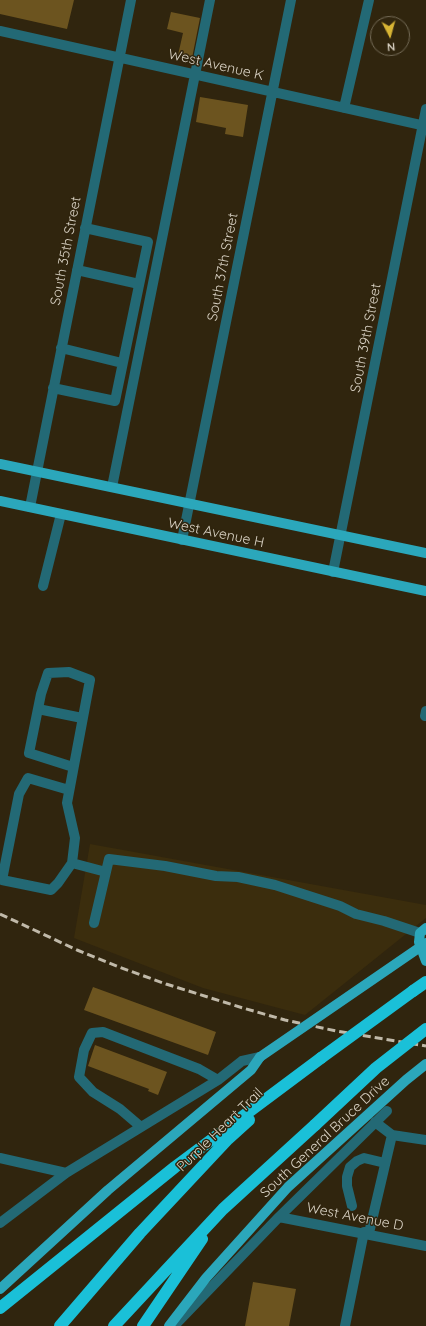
<!DOCTYPE html>
<style>
body{margin:0}
#map{position:relative;width:426px;height:1326px;overflow:hidden;background:#30250e;font-family:Quicksand,sans-serif}
canvas{display:block}
.north{position:absolute;left:370px;top:16px;width:40px;height:40px;box-sizing:border-box;background:#30250e;border:1px solid #746b57;border-radius:50%;rotate:174deg;font-size:11px;font-weight:700;line-height:16px;text-align:center;color:#dad3c5}
.north::after{content:'';display:block;margin:auto;width:14px;height:18px;background:#d7b434;clip-path:polygon(50% 0,100% 100%,50% 72%,0 100%)}
</style>
<div id="map">
<canvas width="426" height="1326"></canvas>
<div class="north">N</div>
</div>
<script>
const g = document.querySelector('canvas').getContext('2d');
g.lineJoin = 'round';
function fillPath(path, color) {
  g.fillStyle = color;
  g.fill(path, 'evenodd');
}
function shape(rows) {
  const path = new Path2D();
  for (const r of rows) {
    path.moveTo(r[0], r[1]);
    for (let i = 2; i < r.length; i += 2) path.lineTo(r[i], r[i + 1]);
  }
  return path;
}
function strokePath(path, color, width, dash) {
  g.strokeStyle = color;
  g.lineWidth = width;
  g.lineCap = dash ? 'butt' : 'round';
  g.setLineDash(dash || []);
  g.stroke(path);
}
function write(font, color, halo, rows, align = 'center') {
  g.font = font + ' Quicksand,sans-serif';
  g.lineWidth = 3;
  g.setLineDash([]);
  g.textBaseline = 'middle';
  g.strokeStyle = halo;
  g.fillStyle = color;
  for (const [text, x, y, turn = 0] of rows) {
    g.save();
    g.translate(x, y);
    g.rotate((+turn || 0) * Math.PI / 180);
    g.textAlign = isNaN(turn) ? turn : align;
    if (halo) g.strokeText(text, 0, 0);
    g.fillText(text, 0, 0);
    g.restore();
  }
}
fillPath(shape([
 [90,844,426,905,426,918,305,1015,203,988,74,938]
]), '#3b2d0d');
fillPath(shape([
 [0,0,74,0,67,29,0,14],
 [171,12,200,18,192,58,178,55,183,33,167,29],
 [200,97,248,105,243,137,225,134,226,128,196,122],
 [93,987,216,1032,208,1055,84,1010],
 [95,1045,167,1072,158,1095,148,1091,149,1089,88,1066],
 [253,1282,296,1289,289,1326,245,1326]
]), '#6c541f');
strokePath(shape([
 [0,31,426,126],
 [344,108,369,0],
 [77,270,139,284],
 [61,348,122,363],
 [53,388,115,401,148,242,85,228],
 [112,487,210,0],
 [30,507,131,0],
 [182,540,291,0],
 [333,572,426,109],
 [43,586,61,514],
 [38,709,82,718],
 [425,716,426,711],
 [73,767,29,753,41,694,48,673,69,672,90,680,67,803,75,838,72,863,106,872],
 [69,790,28,778,19,794,2,880,51,890,58,883,72,863],
 [94,923,109,859,165,866,216,876,238,877,275,885,340,906,356,914,384,921,420,933],
 [141,1127,120,1109,93,1092,79,1077,84,1050,92,1033,103,1032,199,1069,218,1080],
 [392,1135,426,1140],
 [0,1158,66,1173],
 [352,1206,347,1186,347,1177,350,1167,357,1161,364,1158,385,1163],
 [279,1217,426,1246],
 [0,1223,66,1173,218,1080,242,1061,260,1057],
 [369,1233,392,1135,375,1122],
 [174,1326,279,1217,387,1111],
 [345,1326,364,1232]
]), '#236975', 10);
strokePath(shape([
 [0,464,426,553],
 [0,501,426,591],
 [426,928,420,933,419,942,426,961],
 [0,1289,108,1190,251,1070,260,1057],
 [169,1326,206,1278,288,1187,406,1080,426,1064]
]), '#2ba7bb', 10);
strokePath(shape([
 [413,991,426,982],
 [0,1308,175,1167,321,1058],
 [60,1326,140,1233,228,1139,249,1120],
 [114,1326,223,1209,315,1125],
 [143,1326,202,1239]
]), '#1ac0d8', 12);
strokePath(shape([
 [0,914,77,950,119,967,166,984,243,1008,285,1020,336,1031,426,1046]
]), '#c0b9a9', 3, [8, 4]);
strokePath(shape([
 [260,1057,426,943]
]), '#2ba7bb', 10);
strokePath(shape([
 [321,1058,413,991],
 [315,1125,376,1068,426,1029]
]), '#1ac0d8', 12);
write('14px', '#dad3c5', '#30250e', [
 ["West Avenue K",216,65,13],
 ["South 35th Street",66,251,-79],
 ["South 37th Street",223,267,-79],
 ["South 39th Street",366,338,-79],
 ["West Avenue H",216,533,12],
 ["Purple Heart Trail",220,1130,-44],
 ["South General Bruce Drive",325,1137,-43],
 ["West Avenue D",355,1217,11]
]);
</script>
